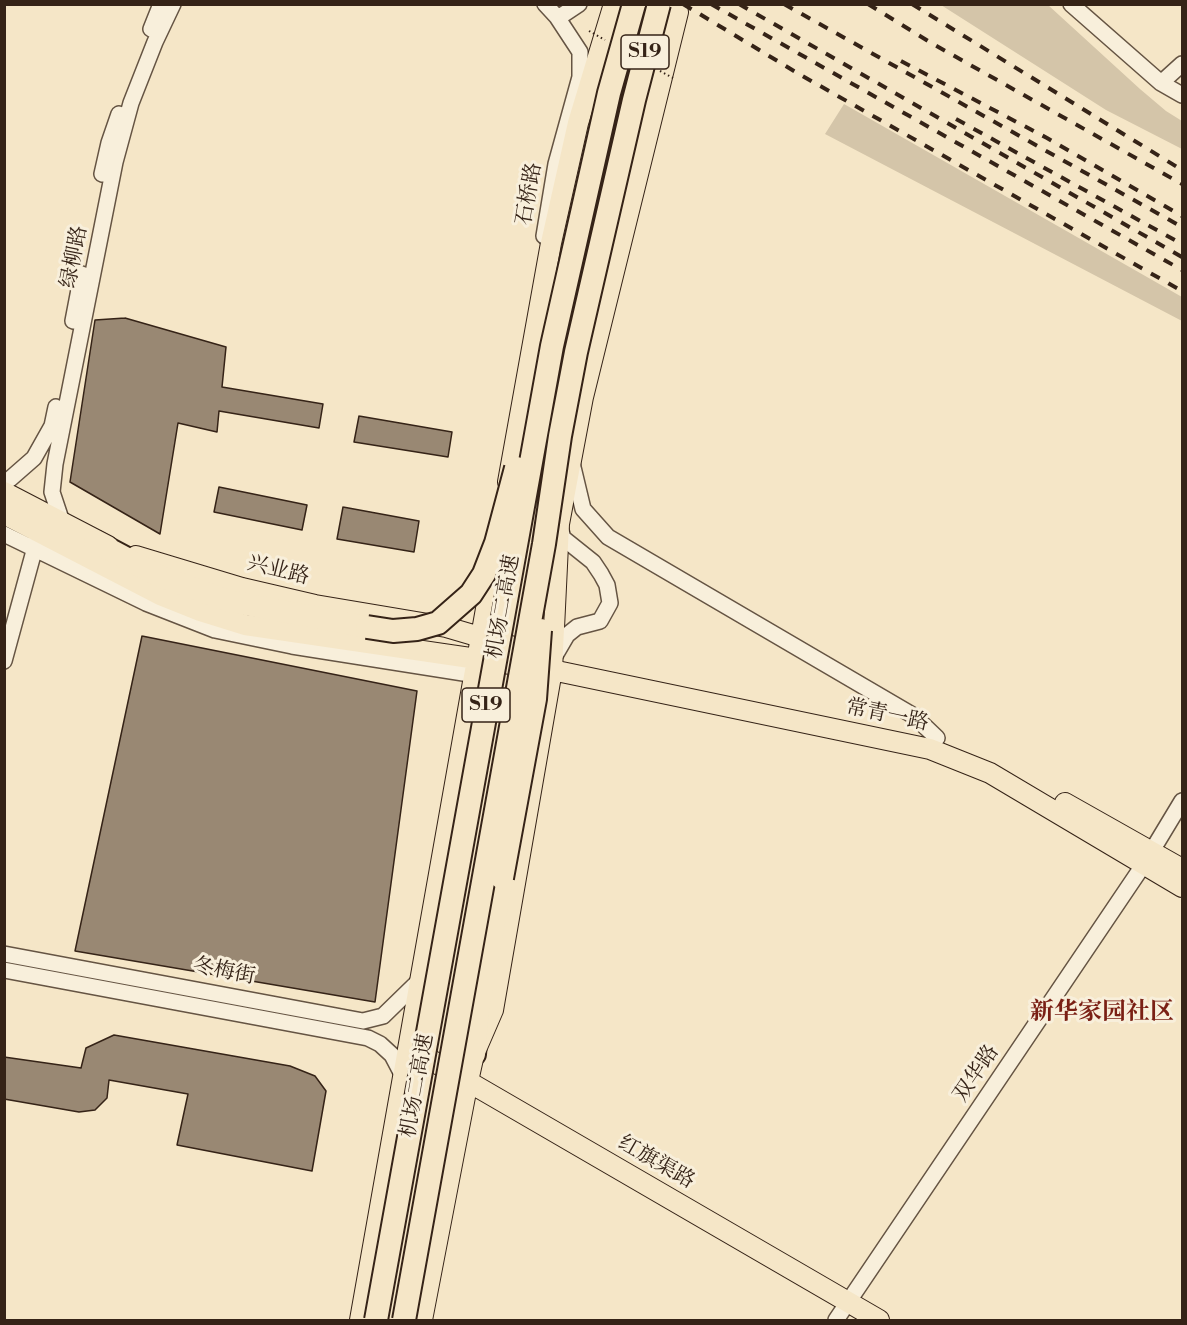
<!DOCTYPE html>
<meta charset="utf-8">
<style>
body{margin:0}
#map{position:relative;width:1187px;height:1325px;overflow:hidden;background:#f5e6c7;font-family:"Libre Bodoni",serif}
canvas{display:block}
.frame{position:absolute;inset:0;border:6px solid #352317;pointer-events:none}
</style>
<div id="map">
<canvas width="1187" height="1325"></canvas>
<div class="frame"></div>
</div>
<script>
const g = document.querySelector('canvas').getContext('2d');
g.lineJoin = 'round';
function fillPath(path, color) {
  g.fillStyle = color;
  g.fill(path, 'evenodd');
}
function shape(rows) {
  const path = new Path2D();
  for (const r of rows) {
    path.moveTo(r[0], r[1]);
    for (let i = 2; i < r.length; i += 2) path.lineTo(r[i], r[i + 1]);
  }
  return path;
}
function strokePath(path, color, width, dash) {
  g.strokeStyle = color;
  g.lineWidth = width;
  g.lineCap = dash ? 'butt' : 'round';
  g.setLineDash(dash || []);
  g.stroke(path);
}
function write(font, color, halo, rows, align = 'center') {
  g.font = font + ' "Libre Bodoni","Noto Serif SC",serif';
  g.lineWidth = 6;
  g.setLineDash([]);
  g.textBaseline = 'middle';
  g.strokeStyle = halo;
  g.fillStyle = color;
  for (const [text, x, y, turn = 0] of rows) {
    g.save();
    g.translate(x, y);
    g.rotate((+turn || 0) * Math.PI / 180);
    g.textAlign = isNaN(turn) ? turn : align;
    if (halo) g.strokeText(text, 0, 0);
    g.fillText(text, 0, 0);
    g.restore();
  }
}
fillPath(shape([
 [941,5,1048,5,1140,89,1166,111,1182,121,1182,149,1106,110],
 [844,104,1182,297,1182,321,825,134]
]), '#d4c5a9');
const building = shape([
 [125,318,226,347,222,387,323,404,319,428,219,411,217,432,178,423,160,534,70,482,95,320,125,318],
 [359,416,452,432,448,457,354,442,359,416],
 [219,487,307,505,302,530,214,512,219,487],
 [343,507,419,521,414,552,337,539,343,507],
 [142,636,417,691,375,1002,75,951,142,636],
 [114,1035,290,1066,315,1076,326,1091,312,1171,177,1145,188,1094,109,1080,107,1098,95,1110,79,1112,4,1099,4,1057,81,1068,86,1048,114,1035]
]);
fillPath(building, '#998873');
strokePath(building, '#352317', 1.5);
const minor = shape([
 [1071,4,1161,83,1182,95],
 [558,18,579,4],
 [151,29,161,4],
 [1161,83,1182,64],
 [102,174,109,143,119,114],
 [544,236,556,164,580,77,580,52,557,17,545,4],
 [73,321,82,274],
 [572,463,583,509,608,537,914,716,937,738],
 [10,479,34,458,52,426,56,407],
 [63,525,52,492,55,464,115,162,131,103,155,42,173,4],
 [4,534,146,603,215,630,292,646,476,675],
 [553,659,567,635,577,627,600,621,610,603,607,585,601,574,593,562,563,538,559,524],
 [4,661,37,540],
 [4,954,363,1021,383,1016,420,980],
 [4,970,368,1038,380,1044,392,1055,403,1076],
 [836,1320,1144,864,1182,801]
]);
const major = shape([
 [508,482,551,243,578,123,614,4],
 [4,492,108,546],
 [4,514,160,595,200,611,245,625,552,670,930,749,990,773,1182,887],
 [136,556,242,588,315,605,446,627,538,654],
 [1065,803,1182,869],
 [412,1049,879,1320],
 [360,1320,495,558],
 [422,1320,468,1081,474,1054,493,1010,552,670,559,524,583,397,678,12]
]);
const highway = shape([
 [95,542,159,576,229,601,367,627],
 [474,1054,478,1010,502,878]
]);
strokePath(minor, '#655443', 18);
strokePath(major, '#352317', 22);
strokePath(highway, '#352317', 26);
strokePath(minor, '#f8efdb', 15);
strokePath(major, '#f5e6c7', 20);
strokePath(highway, '#f5e6c7', 22);
strokePath(shape([
 [683,4,799,74,1182,291],
 [711,4,1182,270],
 [739,4,1182,257],
 [784,4,1182,227],
 [868,4,933,44,1182,184],
 [912,4,1182,170],
 [901,61,1047,138,1182,216],
 [956,119,1182,244]
]), '#352317', 4, [10, 10]);
const highwayBridge = shape([
 [367,627,393,631,417,629,438,623,471,594,484,574,496,543,516,468],
 [502,878,535,699,540,630],
 [376,1320,552,346,609,93,634,4],
 [404,1320,544,544,560,436,576,352,634,100,659,4]
]);
strokePath(highwayBridge, '#352317', 26, []);
strokePath(shape([
 [589,31,605,40],
 [660,71,673,78]
]), '#352317', 2, [1.5, 3]);
strokePath(highwayBridge, '#f5e6c7', 22);
for (const [x, y, w] of [
 [645,52,48],
 [486,705,48]
]) {
  const box = new Path2D();
  box.roundRect(x - w / 2, y - 17, w, 34, 4.5);
  g.fillStyle = '#f8efdb';
  g.fill(box);
  strokePath(box, '#352317', 1.5);
}
write('bold 20px', '#352317', null, [
 ["S19",645,52],
 ["S19",486,705]
]);
write('21px', '#352317', '#f8efdb', [
 ["石桥路",530,194,-80],
 ["绿柳路",75,257,-79],
 ["兴业路",278,571,14],
 ["机场二高速",504,607,-80],
 ["常青一路",887,716,12],
 ["冬梅街",224,972,11],
 ["双华路",977,1074,-56],
 ["机场二高速",418,1086,-80],
 ["红旗渠路",656,1163,30]
]);
write('bold 24px', '#7a1f14', '#f8efdb', [
 ["新华家园社区",1102,1013]
]);
</script>
